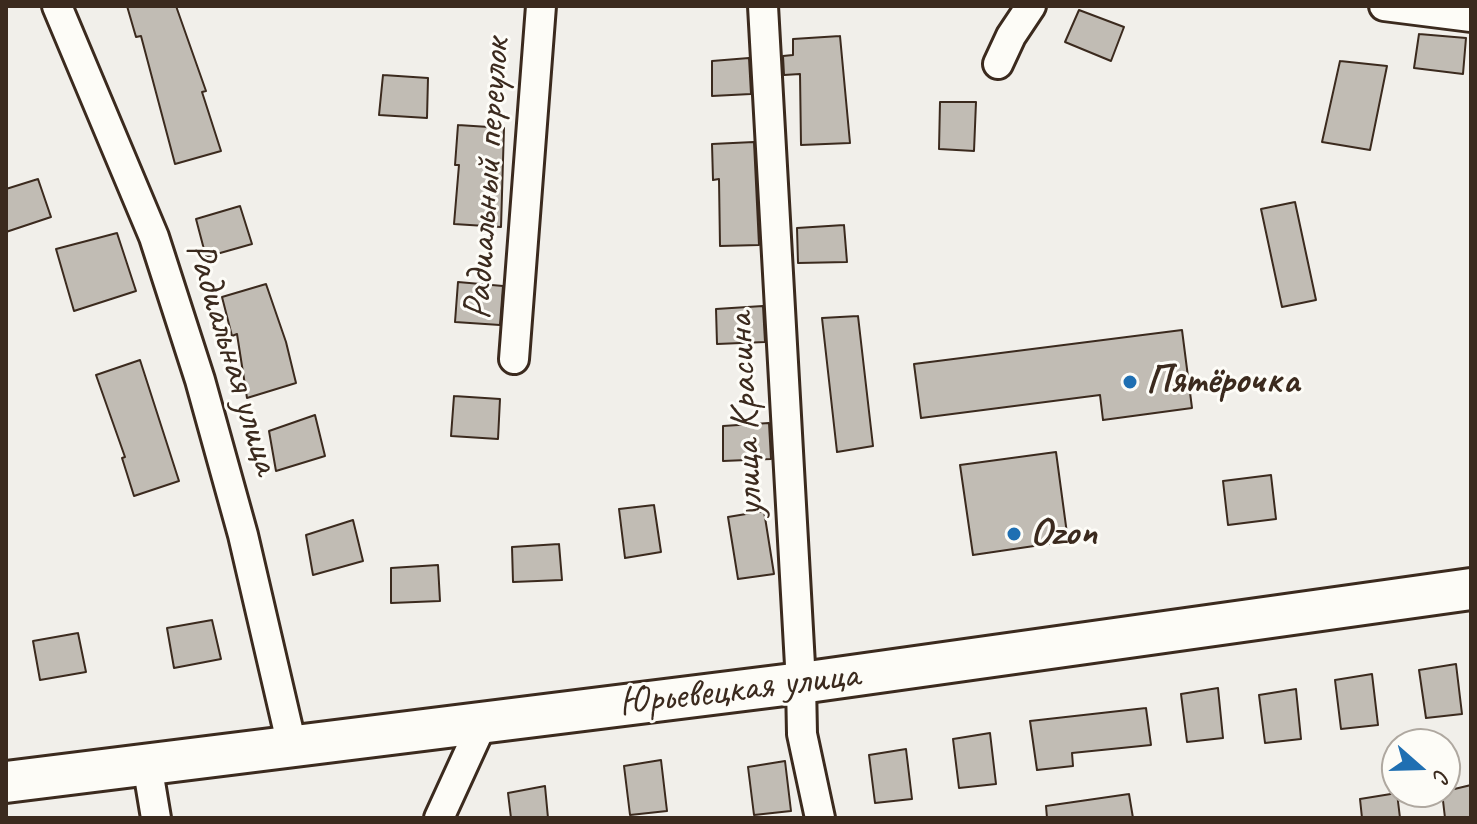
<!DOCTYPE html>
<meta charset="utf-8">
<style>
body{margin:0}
#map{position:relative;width:1477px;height:824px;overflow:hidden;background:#f1efea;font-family:Caveat,sans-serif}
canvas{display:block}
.frame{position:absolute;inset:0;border:8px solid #3b2a1e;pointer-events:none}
.north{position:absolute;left:1381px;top:728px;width:80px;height:80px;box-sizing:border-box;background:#fdfcf7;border:2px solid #afa8a0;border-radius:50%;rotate:110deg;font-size:22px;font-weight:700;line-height:32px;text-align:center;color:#3b2a1e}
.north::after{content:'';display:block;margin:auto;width:28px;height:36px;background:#1f6fb2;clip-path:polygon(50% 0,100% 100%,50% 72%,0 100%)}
</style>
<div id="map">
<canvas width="1477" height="824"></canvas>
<div class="frame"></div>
<div class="north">С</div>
</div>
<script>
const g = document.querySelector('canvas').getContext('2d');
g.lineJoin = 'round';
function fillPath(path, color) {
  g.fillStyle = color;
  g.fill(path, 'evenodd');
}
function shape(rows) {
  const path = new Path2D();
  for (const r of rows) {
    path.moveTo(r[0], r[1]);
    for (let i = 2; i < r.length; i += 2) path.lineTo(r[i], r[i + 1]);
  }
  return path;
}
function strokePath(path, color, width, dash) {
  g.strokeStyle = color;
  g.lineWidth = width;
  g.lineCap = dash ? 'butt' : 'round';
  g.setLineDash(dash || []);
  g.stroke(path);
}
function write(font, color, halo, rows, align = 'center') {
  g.font = font + ' Caveat,sans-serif';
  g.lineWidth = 6;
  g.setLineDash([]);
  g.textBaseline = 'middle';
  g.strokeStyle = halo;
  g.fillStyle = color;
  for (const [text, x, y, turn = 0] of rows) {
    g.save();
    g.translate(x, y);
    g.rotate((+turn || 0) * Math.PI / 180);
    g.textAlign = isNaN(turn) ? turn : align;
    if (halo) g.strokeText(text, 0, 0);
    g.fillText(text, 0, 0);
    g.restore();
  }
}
const building = shape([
 [127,6,176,6,206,91,202,92,221,151,175,164,141,36,136,37,127,6],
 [1079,10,1124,27,1111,61,1065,42,1079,10],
 [1419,34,1466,38,1463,74,1414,68,1419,34],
 [840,36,850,143,801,145,800,74,784,75,783,56,793,55,793,39,840,36],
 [749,58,751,94,712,96,712,61,749,58],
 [1340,61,1387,66,1370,150,1322,142,1340,61],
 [383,75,428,78,427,118,379,115,383,75],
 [940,102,976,102,974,151,939,149,940,102],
 [458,125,504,128,501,227,454,224,459,165,455,165,458,125],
 [754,142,759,245,720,246,719,179,713,180,712,144,754,142],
 [38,179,51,217,6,232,6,189,38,179],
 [1295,202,1316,300,1282,307,1261,209,1295,202],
 [240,206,252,244,206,257,196,219,240,206],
 [844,225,847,262,798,263,797,228,844,225],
 [117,233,136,291,74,311,56,249,117,233],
 [458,282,503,286,500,325,455,322,458,282],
 [266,284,286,342,296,383,247,398,237,334,232,336,222,297,266,284],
 [763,306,765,342,717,344,716,309,763,306],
 [858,316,873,446,837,452,822,318,858,316],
 [1182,330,1192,408,1103,420,1100,395,921,418,914,364,1182,330],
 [140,360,179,481,134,496,122,458,125,457,96,375,140,360],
 [454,396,500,399,498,439,451,436,454,396],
 [315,415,325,456,276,471,269,431,315,415],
 [769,423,771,459,723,461,723,426,769,423],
 [1056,452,1068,541,973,555,960,465,1056,452],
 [1271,475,1276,519,1228,525,1223,481,1271,475],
 [654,505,661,552,625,558,619,509,654,505],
 [764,511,774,574,738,579,728,517,764,511],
 [353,520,363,561,313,575,306,535,353,520],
 [559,544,562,580,513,582,512,547,559,544],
 [438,565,440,601,391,603,391,568,438,565],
 [212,620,221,659,174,668,167,628,212,620],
 [78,633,86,672,40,680,33,641,78,633],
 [1456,664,1462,714,1426,718,1419,670,1456,664],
 [1372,674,1378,725,1341,729,1335,680,1372,674],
 [1218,688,1223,738,1187,742,1181,694,1218,688],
 [1296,689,1301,739,1265,743,1259,695,1296,689],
 [1146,708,1151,745,1072,753,1073,766,1037,770,1030,721,1146,708],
 [990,733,996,784,959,788,953,739,990,733],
 [906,749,912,799,875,803,869,755,906,749],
 [661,760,667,811,630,815,624,766,661,760],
 [785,761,791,811,754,815,748,767,785,761],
 [1471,785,1471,818,1445,818,1442,792,1471,785],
 [545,786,548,818,511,818,508,793,545,786],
 [1397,793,1400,818,1362,818,1360,799,1397,793],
 [1129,794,1133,818,1047,818,1046,806,1129,794]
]);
fillPath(building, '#c1bcb4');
strokePath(building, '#3b2a1e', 2);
const minor = shape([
 [57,6,154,237,200,380,243,535,292,746],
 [763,6,801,683,802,734,820,818],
 [1384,6,1471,17],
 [998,64,1011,36,1031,6],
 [514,359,541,6],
 [147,764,156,818],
 [439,818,483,722]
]);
const secondary = shape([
 [6,782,801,683,1471,589]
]);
strokePath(minor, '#3b2a1e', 34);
strokePath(secondary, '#3b2a1e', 46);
strokePath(minor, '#fdfcf7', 28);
strokePath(secondary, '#fdfcf7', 40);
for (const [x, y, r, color] of [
 [1130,382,8,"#1f6fb2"],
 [1014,534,8,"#1f6fb2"]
]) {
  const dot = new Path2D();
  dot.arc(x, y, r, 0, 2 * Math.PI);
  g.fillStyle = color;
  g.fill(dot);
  strokePath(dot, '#fdfcf7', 3);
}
write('40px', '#3b2a1e', '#fdfcf7', [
 ["Радиальный переулок",488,179,-86],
 ["Радиальная улица",232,358,73],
 ["улица Красина",746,415,-93],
 ["Юрьевецкая улица",739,690,-7]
]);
write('bold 40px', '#3b2a1e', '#fdfcf7', [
 ["Пятёрочка",1146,382],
 ["Ozon",1030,534]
], 'left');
</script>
